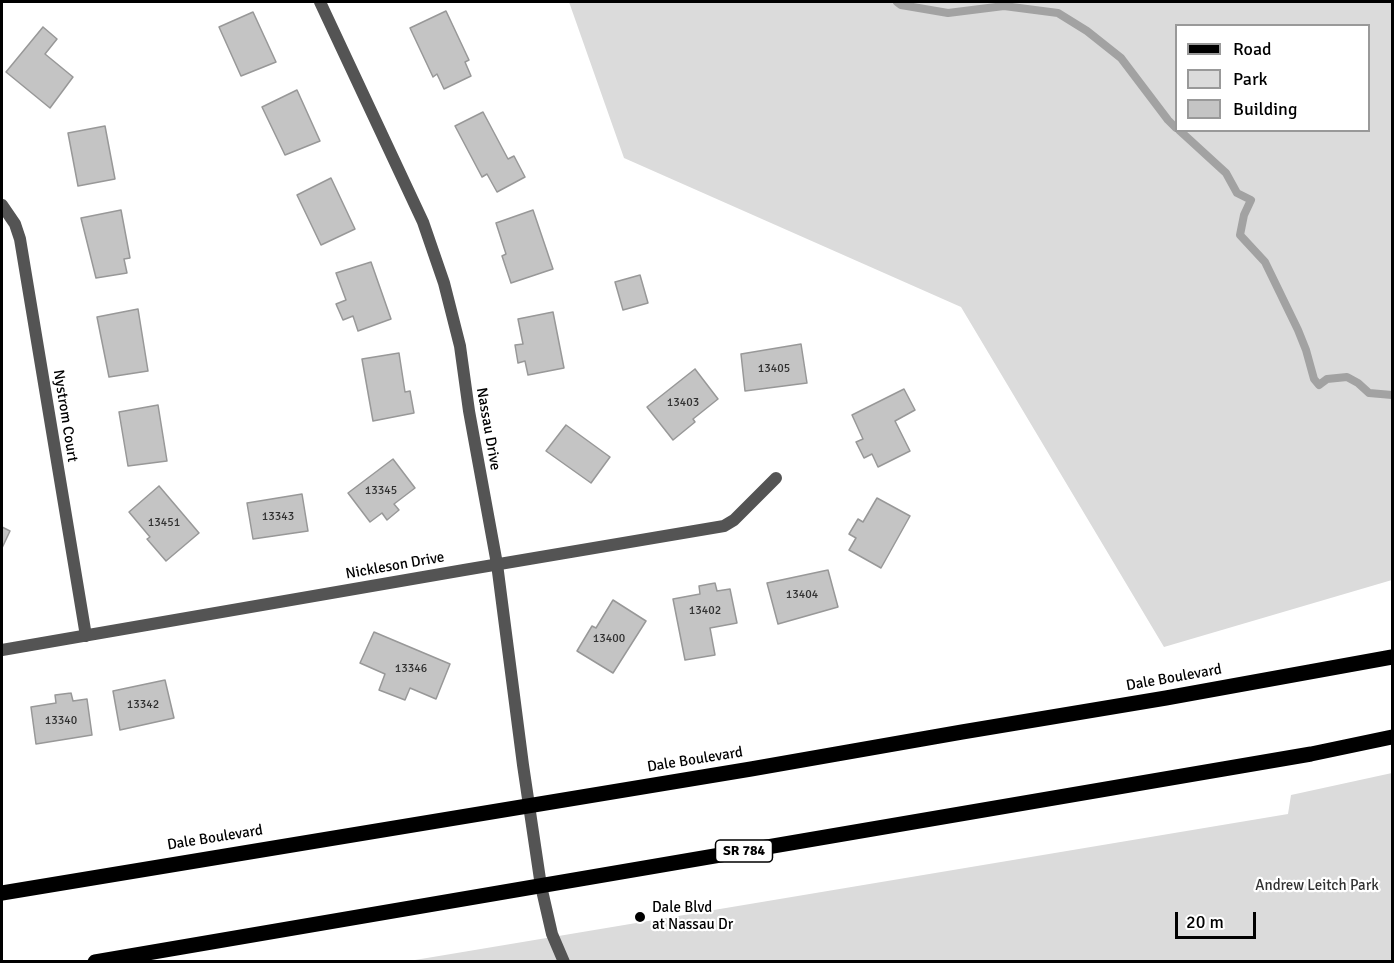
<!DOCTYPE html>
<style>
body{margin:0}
#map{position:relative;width:1394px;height:963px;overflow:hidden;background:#fff;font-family:Signika,sans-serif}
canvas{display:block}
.frame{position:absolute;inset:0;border:3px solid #000;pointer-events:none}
.legend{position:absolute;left:1175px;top:24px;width:195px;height:108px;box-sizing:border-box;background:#fff;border:2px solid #999;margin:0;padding:8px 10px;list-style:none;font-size:18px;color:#000}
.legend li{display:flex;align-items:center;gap:12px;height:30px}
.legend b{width:30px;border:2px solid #999}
.scale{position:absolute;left:1175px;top:912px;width:81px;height:27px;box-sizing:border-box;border:3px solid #000;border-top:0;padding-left:8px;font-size:18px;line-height:21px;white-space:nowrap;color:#000;-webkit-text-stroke:4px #fff;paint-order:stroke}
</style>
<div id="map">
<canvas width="1394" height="963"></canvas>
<div class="frame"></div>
<ul class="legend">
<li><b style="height:8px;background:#000"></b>Road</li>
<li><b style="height:16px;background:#dbdbdb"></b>Park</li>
<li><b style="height:16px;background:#c4c4c4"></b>Building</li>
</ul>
<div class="scale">20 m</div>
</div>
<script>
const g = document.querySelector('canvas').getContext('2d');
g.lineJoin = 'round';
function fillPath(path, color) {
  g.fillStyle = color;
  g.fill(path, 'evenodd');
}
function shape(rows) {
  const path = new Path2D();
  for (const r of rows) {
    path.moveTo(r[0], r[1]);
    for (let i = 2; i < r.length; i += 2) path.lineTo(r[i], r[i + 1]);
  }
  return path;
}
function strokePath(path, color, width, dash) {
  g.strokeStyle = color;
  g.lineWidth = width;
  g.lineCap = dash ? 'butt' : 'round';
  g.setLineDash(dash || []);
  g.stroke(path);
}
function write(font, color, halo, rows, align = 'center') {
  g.font = font + ' Signika,sans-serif';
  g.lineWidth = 4.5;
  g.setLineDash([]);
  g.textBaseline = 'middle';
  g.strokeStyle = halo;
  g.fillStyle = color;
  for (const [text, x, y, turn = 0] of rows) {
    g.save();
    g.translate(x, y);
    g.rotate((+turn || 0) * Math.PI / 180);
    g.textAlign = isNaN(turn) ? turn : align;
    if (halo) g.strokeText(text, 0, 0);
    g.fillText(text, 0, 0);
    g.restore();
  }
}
fillPath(shape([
 [569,2,1392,2,1392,580,1164,647,961,307,624,158],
 [1176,26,1368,26,1368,130,1176,130],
 [1392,773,1392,961,403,962,1288,814,1291,795]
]), '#dbdbdb');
strokePath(shape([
 [897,2,901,5,948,13,1004,6,1058,13,1087,31,1121,58,1168,120,1176,128],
 [1179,130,1226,173,1237,193,1251,200,1244,215,1240,235,1265,262,1298,330,1306,350,1314,379,1319,385,1327,379,1347,377,1358,383,1369,393,1392,395]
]), '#a2a2a2', 8);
const building = shape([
 [446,11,469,60,465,62,471,76,444,89,437,74,433,77,410,28,446,11],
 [253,12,276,62,241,76,219,27,253,12],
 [43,27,57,39,45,54,73,77,50,108,6,72,43,27],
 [297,90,320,141,285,155,262,107,297,90],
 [483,112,508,159,514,156,525,177,497,192,487,174,482,177,455,126,483,112],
 [105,126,115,179,78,186,68,133,105,126],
 [331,178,355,229,321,245,297,195,331,178],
 [121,210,130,258,124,259,127,273,96,278,81,218,121,210],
 [533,210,553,269,511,283,502,256,506,254,496,223,533,210],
 [371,262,391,319,358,331,353,316,343,320,336,304,346,300,336,273,371,262],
 [640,275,648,303,623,310,615,282,640,275],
 [138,309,148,371,109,377,97,317,138,309],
 [553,312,564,368,528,375,525,361,518,363,515,345,523,344,518,319,553,312],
 [801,344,807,383,745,391,741,354,801,344],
 [399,353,405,392,410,391,414,413,373,421,362,359,399,353],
 [695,369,718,399,693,419,695,422,673,440,647,407,695,369],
 [904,389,915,410,895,421,910,451,878,467,872,454,864,458,856,442,863,439,852,415,904,389],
 [158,405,167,461,128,466,119,412,158,405],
 [566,425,610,457,591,483,546,451,566,425],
 [393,459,415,488,394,504,399,510,387,520,382,513,370,522,348,493,393,459],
 [159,486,199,533,166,561,147,539,150,537,129,512,159,486],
 [302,494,308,531,253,539,247,503,302,494],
 [877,498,910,516,881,568,849,550,856,538,849,534,858,519,863,522,877,498],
 [2,527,10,531,2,548,2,527],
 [828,570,838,607,778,624,767,583,828,570],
 [715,583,717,591,730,589,737,623,710,628,715,655,685,660,673,599,700,594,699,586,715,583],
 [613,600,646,621,613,673,577,651,592,626,596,628,613,600],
 [374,632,450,664,436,699,410,688,405,700,379,690,385,674,360,663,374,632],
 [165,680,174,718,120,730,113,691,165,680],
 [71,693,73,701,87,699,92,735,36,744,31,707,56,703,55,695,71,693]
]);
fillPath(building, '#c4c4c4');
strokePath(building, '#989898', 1.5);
strokePath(shape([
 [541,886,552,934,564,962]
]), '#545454', 12);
strokePath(shape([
 [320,2,423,222,444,283,460,346,469,411,497,564,523,765,541,886],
 [2,205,15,224,20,239,86,636],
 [2,650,464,570,724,526,734,520,776,478]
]), '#545454', 12);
strokePath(shape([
 [2,893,751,769,962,732,1166,698,1392,657],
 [95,962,1311,754,1392,737]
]), '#000', 15);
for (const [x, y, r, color] of [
 [640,917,6,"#000"]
]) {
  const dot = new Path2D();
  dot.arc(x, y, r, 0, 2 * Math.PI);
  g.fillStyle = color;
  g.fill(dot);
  strokePath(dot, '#fff', 2);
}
write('12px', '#313131', null, [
 ["13405",774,369],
 ["13403",683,403],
 ["13345",381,491],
 ["13343",278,517],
 ["13451",164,523],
 ["13404",802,595],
 ["13402",705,611],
 ["13400",609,639],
 ["13346",411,669],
 ["13342",143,705],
 ["13340",61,721]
]);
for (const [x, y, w] of [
 [744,851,57]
]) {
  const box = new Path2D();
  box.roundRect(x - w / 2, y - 11, w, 22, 4.5);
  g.fillStyle = '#fff';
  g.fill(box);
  strokePath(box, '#000', 1.5);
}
write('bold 14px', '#000', null, [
 ["SR 784",744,851]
]);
write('15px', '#000', '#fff', [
 ["Nystrom Court",65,416,81],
 ["Nassau Drive",488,429,80],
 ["Nickleson Drive",395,566,-10],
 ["Dale Boulevard",1174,678,-10],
 ["Dale Boulevard",695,760,-9],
 ["Dale Boulevard",215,838,-9]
]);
write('15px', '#323232', '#fff', [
 ["Andrew Leitch Park",1317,886]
]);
write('15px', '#000', '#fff', [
 ["Dale Blvd",652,908],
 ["at Nassau Dr",652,925]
], 'left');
</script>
